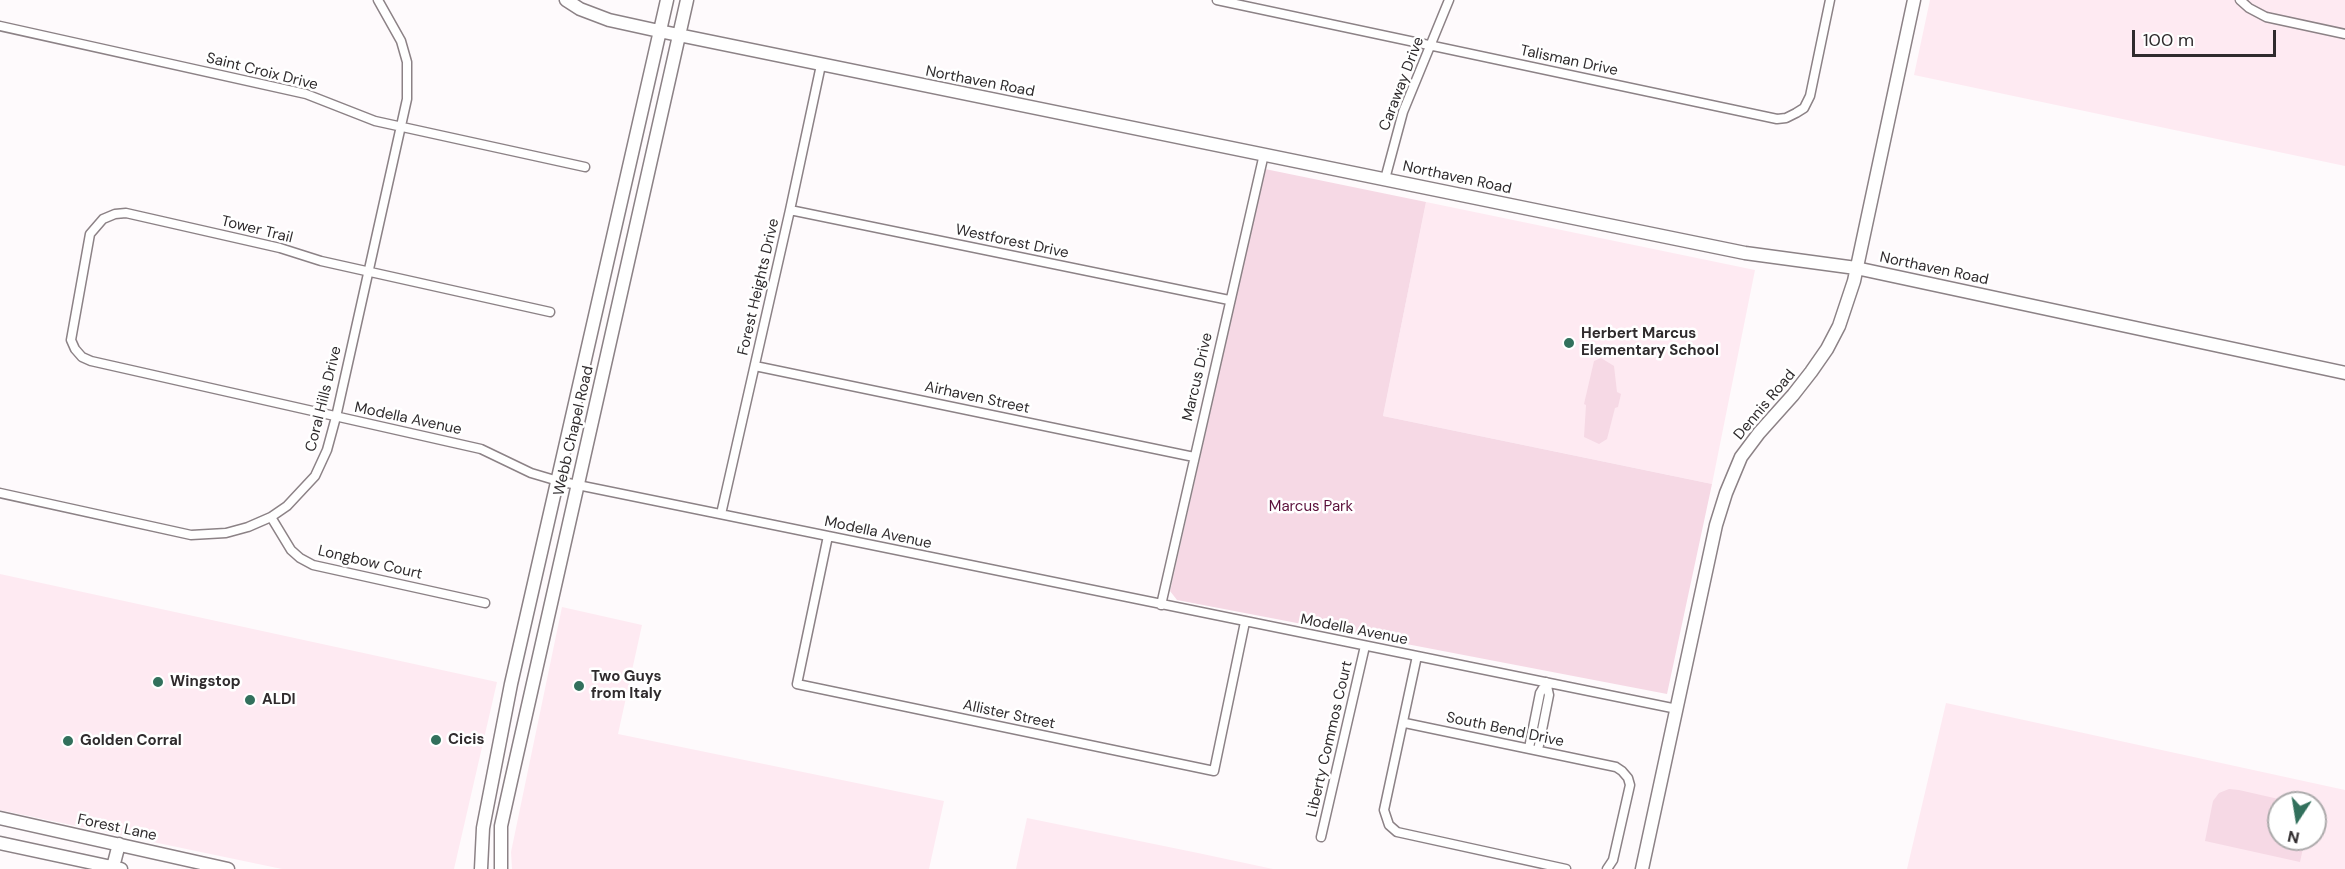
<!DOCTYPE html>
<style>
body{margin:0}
#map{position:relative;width:2345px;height:869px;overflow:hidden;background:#fefafc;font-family:"DM Sans",sans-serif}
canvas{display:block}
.north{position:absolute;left:2267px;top:791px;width:60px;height:60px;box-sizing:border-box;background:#fff;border:2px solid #acaaab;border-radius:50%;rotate:192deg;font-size:16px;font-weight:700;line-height:24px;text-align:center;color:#2f2b2d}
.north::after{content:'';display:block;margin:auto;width:21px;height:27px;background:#32705c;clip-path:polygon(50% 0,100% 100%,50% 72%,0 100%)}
.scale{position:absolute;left:2132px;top:30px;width:144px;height:27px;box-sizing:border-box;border:3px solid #2f2b2d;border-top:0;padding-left:8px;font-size:18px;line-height:21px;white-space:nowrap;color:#2f2b2d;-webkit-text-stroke:4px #fff;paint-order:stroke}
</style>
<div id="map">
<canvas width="2345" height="869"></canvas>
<div class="north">N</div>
<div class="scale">100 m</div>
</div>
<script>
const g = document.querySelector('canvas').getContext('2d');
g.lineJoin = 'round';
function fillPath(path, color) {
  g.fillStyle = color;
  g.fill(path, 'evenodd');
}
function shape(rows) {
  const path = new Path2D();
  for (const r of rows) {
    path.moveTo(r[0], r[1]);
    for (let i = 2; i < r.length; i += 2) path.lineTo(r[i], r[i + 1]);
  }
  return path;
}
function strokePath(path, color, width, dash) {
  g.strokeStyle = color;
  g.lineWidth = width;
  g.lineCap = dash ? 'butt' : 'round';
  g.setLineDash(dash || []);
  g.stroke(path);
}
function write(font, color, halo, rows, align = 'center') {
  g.font = font + ' "DM Sans",sans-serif';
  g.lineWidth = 5;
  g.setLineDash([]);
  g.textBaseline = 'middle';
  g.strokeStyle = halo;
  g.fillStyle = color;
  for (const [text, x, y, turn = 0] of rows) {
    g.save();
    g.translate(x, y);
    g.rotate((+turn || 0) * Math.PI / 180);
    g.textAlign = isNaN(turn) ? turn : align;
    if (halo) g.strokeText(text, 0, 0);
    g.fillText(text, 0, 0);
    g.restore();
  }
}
fillPath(shape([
 [1930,0,2345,0,2345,166,1914,75],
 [1426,202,1755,270,1712,484,1383,416],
 [0,574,497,682,454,869,282,869,0,810],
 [562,607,642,625,618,734,944,801,929,869,512,869,511,852],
 [1946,703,2345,790,2345,869,1907,869],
 [2279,803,2315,803,2315,839,2279,839],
 [1027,818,1198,853,1273,869,1016,869]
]), '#feeaf2');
fillPath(shape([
 [1265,169,1426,202,1383,416,1712,484,1667,694,1177,600,1170,591],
 [1601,358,1614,366,1617,392,1621,394,1618,407,1615,408,1607,439,1599,444,1584,437,1586,405,1584,404,1594,361],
 [2229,789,2239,790,2296,803,2279,803,2279,839,2305,839,2300,862,2205,841,2213,801,2219,793]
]), '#f6d9e5');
const street = shape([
 [1217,0,1777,119,1786,118,1796,113,1804,108,1810,96,1830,0],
 [2240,0,2249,8,2266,17,2345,34],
 [0,26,306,94,375,121,585,167],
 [1385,179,1403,112,1449,0],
 [790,210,1229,300],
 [550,312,321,261,280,248,126,213,115,214,103,219,90,234,71,340,75,349,82,357,91,361,481,449,531,473,558,481,1677,709],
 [755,366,1194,457],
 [0,493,191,535,226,533,248,527,271,517,287,506,315,476,327,450,336,417,407,99,407,62,401,41,378,0],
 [721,514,790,210,821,65],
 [271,517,291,550,300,558,313,565,485,603],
 [828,536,797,684,1214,771,1245,622],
 [1161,605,1264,154],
 [1417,656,1384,810,1389,825,1397,832,1566,869],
 [1405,723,1616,767,1622,771,1628,778,1630,785,1613,860,1607,869],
 [1529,748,1540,693,1546,683],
 [1538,750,1549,695,1546,682],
 [1321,837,1365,646]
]);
const secondary = shape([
 [566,0,580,9,609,20,659,31,1745,253,1856,268,2345,373],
 [0,818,228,869],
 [0,843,121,869],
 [113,867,119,844],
 [481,869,483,828,511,684,667,0],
 [501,869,501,826,511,781,687,0],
 [1642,869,1716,525,1726,493,1741,457,1759,433,1793,395,1811,372,1827,349,1839,326,1854,281,1914,0]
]);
strokePath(street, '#8c8286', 11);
strokePath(secondary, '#8c8286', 15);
strokePath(street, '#fff', 8);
strokePath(secondary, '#fff', 12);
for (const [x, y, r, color] of [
 [1569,343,6,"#32705c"],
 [158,682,6,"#32705c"],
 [579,686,6,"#32705c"],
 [250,700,6,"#32705c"],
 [436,740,6,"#32705c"],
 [68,741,6,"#32705c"]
]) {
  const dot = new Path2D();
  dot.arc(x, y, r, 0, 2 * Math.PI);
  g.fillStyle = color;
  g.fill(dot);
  strokePath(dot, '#fff', 2);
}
write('15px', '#2f2b2d', '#fff', [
 ["Talisman Drive",1569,61,12],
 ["Saint Croix Drive",262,72,14],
 ["Northaven Road",980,82,11],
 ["Caraway Drive",1402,84,-69],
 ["Northaven Road",1457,178,12],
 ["Tower Trail",257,230,14],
 ["Westforest Drive",1012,242,12],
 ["Northaven Road",1934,269,12],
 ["Forest Heights Drive",759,287,-77],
 ["Marcus Drive",1198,377,-77],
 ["Airhaven Street",977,398,12],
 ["Coral Hills Drive",324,399,-76],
 ["Dennis Road",1765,405,-50],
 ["Modella Avenue",408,419,12],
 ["Webb Chapel Road",574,431,-77],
 ["Modella Avenue",878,533,12],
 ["Longbow Court",370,563,13],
 ["Modella Avenue",1354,630,11],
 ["Allister Street",1009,715,12],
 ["South Bend Drive",1505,730,12],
 ["Liberty Commos Court",1330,739,-77],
 ["Forest Lane",117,828,12]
]);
write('bold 15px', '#2f2b2d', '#fff', [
 ["Herbert Marcus",1581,334],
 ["Elementary School",1581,351],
 ["Two Guys",591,677],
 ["from Italy",591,694],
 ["Wingstop",170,682],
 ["ALDI",262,700],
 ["Cicis",448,740],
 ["Golden Corral",80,741]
], 'left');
write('15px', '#5a0f3a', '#fff', [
 ["Marcus Park",1311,507]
]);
</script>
